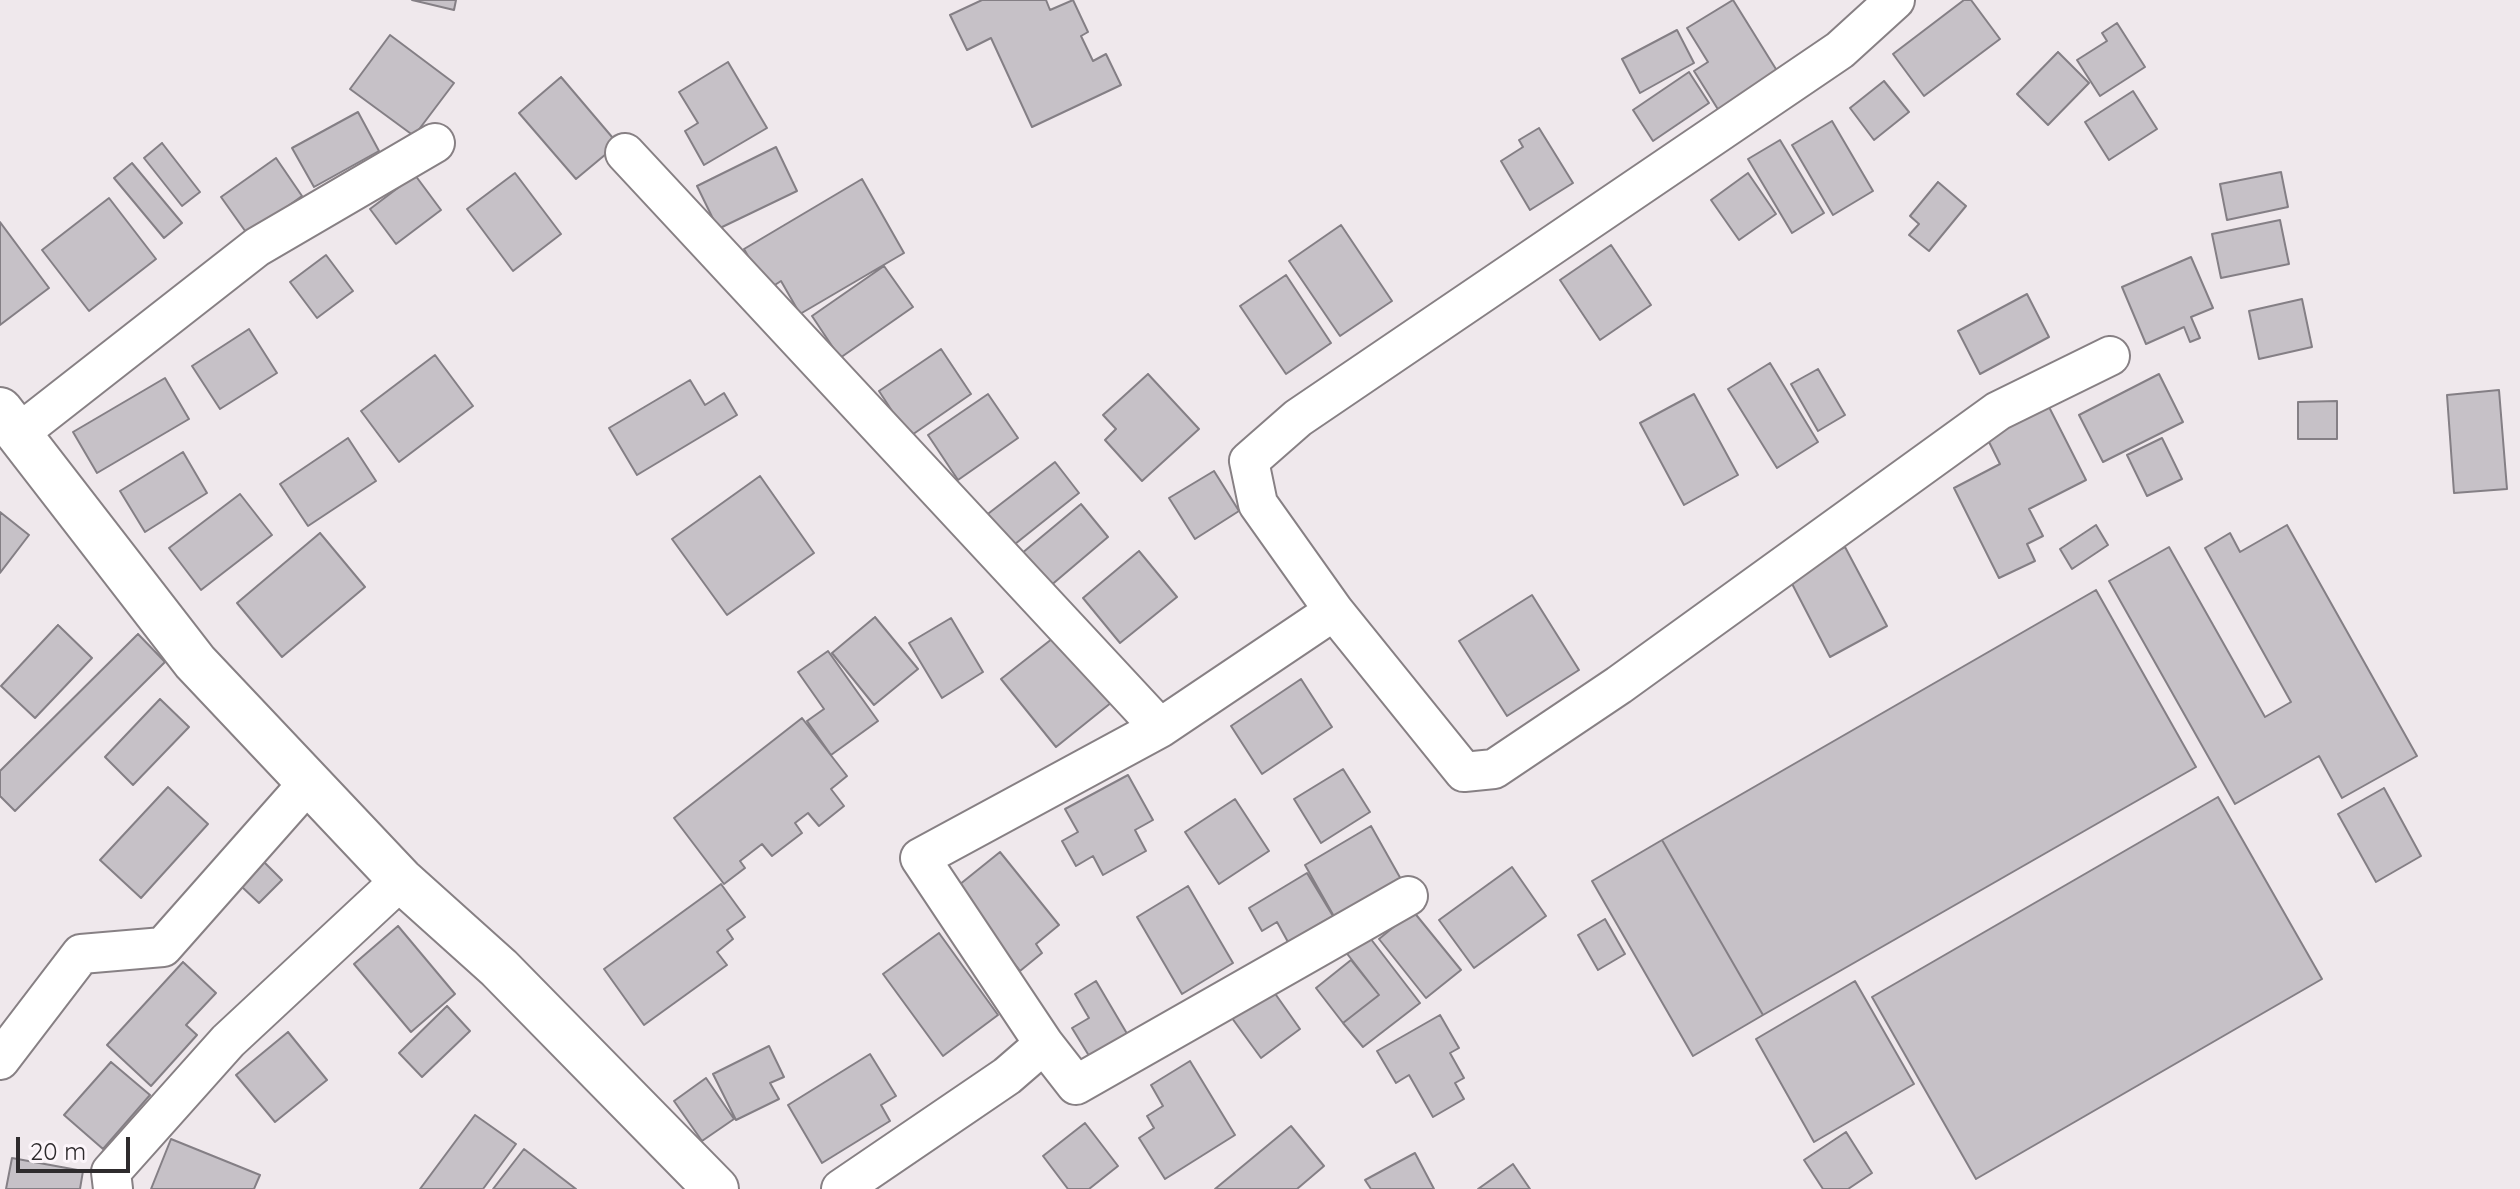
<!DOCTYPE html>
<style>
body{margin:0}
#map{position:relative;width:2520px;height:1189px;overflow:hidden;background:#efe8ec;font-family:Quicksand,sans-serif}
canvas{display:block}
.scale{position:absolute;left:16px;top:1137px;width:114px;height:36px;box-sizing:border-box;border:4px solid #2e2b2d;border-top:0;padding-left:10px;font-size:24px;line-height:28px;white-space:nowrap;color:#2e2b2d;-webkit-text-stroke:6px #fcf5fa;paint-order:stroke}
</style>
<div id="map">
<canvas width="2520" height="1189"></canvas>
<div class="scale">20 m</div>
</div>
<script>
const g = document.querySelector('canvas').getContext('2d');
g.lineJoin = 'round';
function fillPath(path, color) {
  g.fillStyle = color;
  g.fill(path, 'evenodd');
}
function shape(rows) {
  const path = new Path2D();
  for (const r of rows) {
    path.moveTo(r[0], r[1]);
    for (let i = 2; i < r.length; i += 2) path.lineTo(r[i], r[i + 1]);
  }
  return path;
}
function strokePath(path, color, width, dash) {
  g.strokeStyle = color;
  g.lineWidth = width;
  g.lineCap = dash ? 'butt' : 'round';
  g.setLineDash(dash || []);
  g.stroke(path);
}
const building = shape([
 [412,0,456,0,454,10,412,0],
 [982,0,1046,0,1050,10,1073,0,1088,32,1081,36,1093,61,1106,54,1121,85,1032,127,991,38,967,50,950,15,982,0],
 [1733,0,1779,74,1719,111,1694,71,1708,62,1687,28,1733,0],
 [1964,0,1971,0,2000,39,1924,96,1893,54,1964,0],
 [2117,23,2145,67,2100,96,2077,60,2107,41,2102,33,2117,23],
 [1677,30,1694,63,1640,93,1622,59,1677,30],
 [390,35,454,83,414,136,350,89,390,35],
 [2058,52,2089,83,2048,125,2017,94,2058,52],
 [728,62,767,128,704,165,685,131,698,123,679,92,728,62],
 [1689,72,1709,103,1653,141,1633,110,1689,72],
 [561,77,618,144,576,179,519,113,561,77],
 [1884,81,1909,112,1874,140,1850,108,1884,81],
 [2133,91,2157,129,2109,160,2085,122,2133,91],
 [358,112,379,151,314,187,292,148,358,112],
 [1832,121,1873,191,1833,215,1792,145,1832,121],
 [1539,128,1573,183,1530,210,1501,161,1523,147,1519,140,1539,128],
 [1780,140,1824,213,1792,233,1748,159,1780,140],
 [162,143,200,192,182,206,144,158,162,143],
 [776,147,797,191,718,229,697,186,776,147],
 [276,158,302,196,248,235,221,197,276,158],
 [132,163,182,223,164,238,114,178,132,163],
 [2281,172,2288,207,2227,220,2220,184,2281,172],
 [515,173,561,234,513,271,467,209,515,173],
 [1748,173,1776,214,1739,240,1711,200,1748,173],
 [415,175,441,210,396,244,370,209,415,175],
 [862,179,904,253,800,314,781,281,767,290,744,249,862,179],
 [1938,182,1966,206,1929,251,1909,235,1919,224,1910,216,1938,182],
 [109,198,156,259,89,311,42,250,109,198],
 [2280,220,2289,264,2221,278,2212,234,2280,220],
 [0,222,49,288,0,325,0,222],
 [1341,225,1392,301,1340,336,1289,261,1341,225],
 [1611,245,1651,305,1600,340,1560,280,1611,245],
 [326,255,353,291,317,318,290,282,326,255],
 [2191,257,2213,308,2191,317,2200,338,2190,342,2184,327,2146,344,2122,287,2191,257],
 [884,266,913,307,840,358,812,316,884,266],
 [1286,275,1331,343,1286,374,1240,306,1286,275],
 [2027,294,2049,337,1980,374,1958,331,2027,294],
 [2302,299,2312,347,2259,359,2249,311,2302,299],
 [249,329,277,373,220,409,192,366,249,329],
 [941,349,971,394,909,437,879,391,941,349],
 [435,355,473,406,399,462,361,411,435,355],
 [1770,363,1818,442,1777,468,1728,389,1770,363],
 [1818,369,1845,415,1818,431,1791,384,1818,369],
 [1148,374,1199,429,1142,481,1105,440,1116,429,1103,415,1148,374],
 [2159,374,2183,422,2103,462,2079,415,2159,374],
 [165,378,189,419,97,473,73,432,165,378],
 [690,380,705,405,724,393,737,415,637,475,609,428,690,380],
 [2499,390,2507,489,2454,493,2447,395,2499,390],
 [988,394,1018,438,958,480,928,435,988,394],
 [1694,394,1738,475,1684,505,1640,423,1694,394],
 [2337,401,2337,439,2298,439,2298,402,2337,401],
 [2049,407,2086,480,2029,509,2043,536,2027,544,2035,561,1999,578,1954,488,2000,464,1987,438,2049,407],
 [348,438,376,481,308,526,280,484,348,438],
 [2162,438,2182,479,2147,496,2127,455,2162,438],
 [183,452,207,493,145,532,120,491,183,452],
 [1055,462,1079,493,1005,552,980,520,1055,462],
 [1214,471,1239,511,1195,539,1169,498,1214,471],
 [760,476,814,553,727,615,672,539,760,476],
 [240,494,272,535,201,590,169,548,240,494],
 [1081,504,1108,537,1049,587,1021,554,1081,504],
 [0,512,29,535,0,573,0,512],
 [2096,525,2108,545,2072,569,2060,549,2096,525],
 [2287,525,2417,756,2342,798,2319,756,2235,804,2109,581,2169,547,2265,717,2291,702,2205,548,2230,533,2240,552,2287,525],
 [320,533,365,587,282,657,237,603,320,533],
 [1845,547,1887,626,1830,657,1788,576,1845,547],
 [1139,551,1177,597,1120,643,1083,598,1139,551],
 [2096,590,2196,767,1763,1015,1662,840,2096,590],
 [1532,595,1579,670,1507,716,1459,641,1532,595],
 [875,617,918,669,874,705,832,653,875,617],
 [951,618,983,672,942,698,909,643,951,618],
 [58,625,92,658,35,718,1,686,58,625],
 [1062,631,1117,698,1056,747,1001,679,1062,631],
 [138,634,165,662,15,811,0,796,0,771,138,634],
 [828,651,878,721,831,755,807,721,824,709,798,672,828,651],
 [1301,679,1332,727,1262,774,1231,726,1301,679],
 [160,699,189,727,133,785,105,757,160,699],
 [802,718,847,776,831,789,844,806,819,826,808,813,795,823,802,833,772,856,762,844,740,861,745,868,724,884,674,818,802,718],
 [1343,769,1370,812,1321,843,1294,799,1343,769],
 [1128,775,1153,820,1135,830,1146,851,1103,875,1093,856,1076,866,1062,841,1078,832,1065,809,1128,775],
 [168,787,208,824,141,898,100,860,168,787],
 [2384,788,2421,856,2376,882,2338,814,2384,788],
 [2218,797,2322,979,1976,1179,1872,997,2218,797],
 [1235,799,1269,851,1219,884,1185,832,1235,799],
 [1371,826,1402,881,1336,920,1305,865,1371,826],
 [1662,840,1763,1015,1693,1056,1592,881,1662,840],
 [1000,852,1059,925,1036,944,1042,953,1020,971,954,889,1000,852],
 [264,862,282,880,259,903,241,886,264,862],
 [1512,867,1546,916,1474,968,1439,920,1512,867],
 [1307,873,1333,916,1288,942,1277,922,1262,931,1249,908,1307,873],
 [721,884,745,917,727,930,733,939,717,952,727,965,644,1025,604,969,721,884],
 [1188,886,1233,963,1182,994,1137,917,1188,886],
 [1413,911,1461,970,1426,998,1379,939,1413,911],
 [1605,919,1625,954,1598,970,1578,935,1605,919],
 [398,926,455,994,411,1032,354,964,398,926],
 [939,933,998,1015,943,1056,883,974,939,933],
 [1367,934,1420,1003,1363,1047,1343,1023,1379,995,1345,951,1367,934],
 [1351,960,1379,995,1343,1023,1316,988,1351,960],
 [183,962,216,993,186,1025,197,1035,151,1086,107,1045,183,962],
 [1096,981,1129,1037,1091,1059,1072,1028,1089,1018,1075,994,1096,981],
 [1855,981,1914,1084,1814,1142,1756,1039,1855,981],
 [1269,985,1300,1029,1261,1058,1229,1014,1269,985],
 [447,1006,470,1031,422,1077,399,1053,447,1006],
 [1440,1015,1459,1048,1450,1053,1464,1078,1455,1083,1464,1099,1433,1117,1409,1075,1396,1083,1377,1051,1440,1015],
 [288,1032,327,1080,275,1122,236,1075,288,1032],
 [769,1046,784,1077,770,1083,779,1099,736,1120,713,1074,769,1046],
 [870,1054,896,1096,881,1105,890,1121,822,1163,788,1105,870,1054],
 [1190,1061,1235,1135,1165,1179,1139,1138,1154,1128,1147,1116,1163,1106,1151,1085,1190,1061],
 [111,1062,150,1095,103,1149,64,1115,111,1062],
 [706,1078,734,1119,702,1141,674,1101,706,1078],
 [475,1115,516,1144,483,1189,420,1189,475,1115],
 [1085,1123,1118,1166,1089,1189,1068,1189,1043,1156,1085,1123],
 [1291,1126,1324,1166,1297,1189,1215,1189,1291,1126],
 [1846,1132,1872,1173,1848,1189,1823,1189,1804,1160,1846,1132],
 [171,1139,260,1175,254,1189,151,1189,171,1139],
 [524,1149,576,1189,493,1189,524,1149],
 [1415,1153,1434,1189,1371,1189,1365,1180,1415,1153],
 [12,1158,83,1171,80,1189,6,1189,12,1158],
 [1513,1164,1530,1189,1478,1189,1513,1164]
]);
fillPath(building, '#c6c1c7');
strokePath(building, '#847f85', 2);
const minor = shape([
 [1895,0,1840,50,1298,418,1249,461,1258,504,1334,611,1464,772,1494,769,1619,685,1998,411,2110,356],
 [625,153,1160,728,1334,611],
 [18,434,257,247,435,143],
 [1044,1044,1076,1085,1408,896],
 [0,1060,81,954,163,947,309,782],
 [113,1189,111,1172,228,1041,401,880],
 [841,1189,1007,1076,1044,1044,920,858,1160,728]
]);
const tertiary = shape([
 [0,410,195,662,401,880,499,968,716,1189]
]);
strokePath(minor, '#878084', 42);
strokePath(tertiary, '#878084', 48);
strokePath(minor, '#fff', 38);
strokePath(tertiary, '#fff', 44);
</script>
